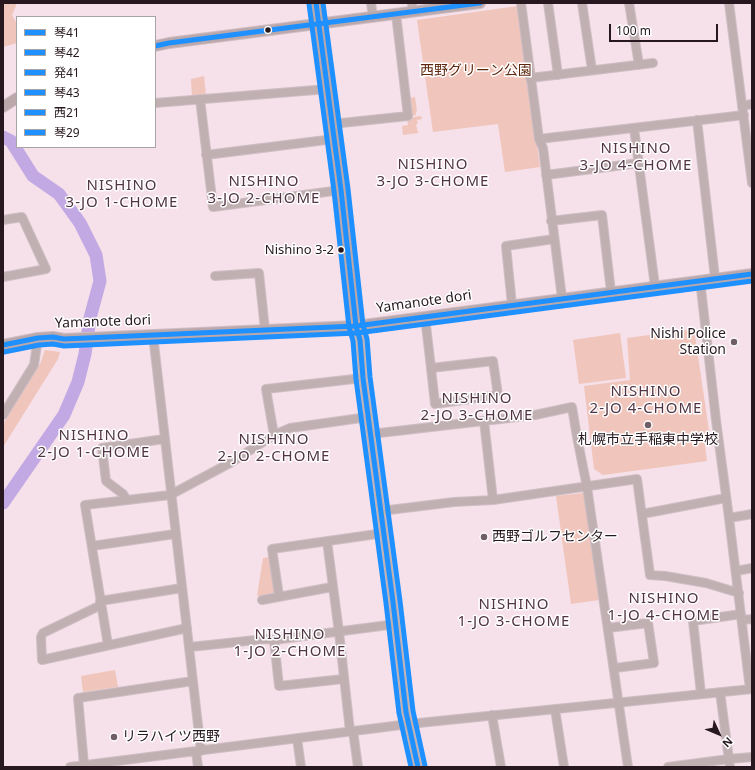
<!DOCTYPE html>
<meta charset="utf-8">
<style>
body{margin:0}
#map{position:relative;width:755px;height:770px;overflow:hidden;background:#f6e0e9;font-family:"Noto Sans","Noto Sans JP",sans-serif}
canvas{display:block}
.frame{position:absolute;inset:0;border:4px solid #26181e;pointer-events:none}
.legend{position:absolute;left:16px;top:16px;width:140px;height:132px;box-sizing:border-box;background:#fff;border:1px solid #a8a3a5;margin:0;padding:5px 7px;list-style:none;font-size:12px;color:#26181e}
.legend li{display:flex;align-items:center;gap:8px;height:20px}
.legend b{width:20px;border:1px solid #a8a3a5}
.north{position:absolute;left:699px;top:714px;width:40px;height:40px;-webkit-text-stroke:3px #fff;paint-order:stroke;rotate:134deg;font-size:11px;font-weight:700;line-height:16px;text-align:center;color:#26181e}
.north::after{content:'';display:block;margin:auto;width:14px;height:18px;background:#26181e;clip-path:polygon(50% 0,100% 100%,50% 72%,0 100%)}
.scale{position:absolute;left:609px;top:24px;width:109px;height:18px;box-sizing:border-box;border:2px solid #26181e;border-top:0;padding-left:5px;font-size:12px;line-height:14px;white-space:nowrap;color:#26181e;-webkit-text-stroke:3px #fff;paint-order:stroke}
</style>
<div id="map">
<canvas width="755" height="770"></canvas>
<div class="frame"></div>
<ul class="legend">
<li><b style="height:5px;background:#1e90ff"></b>琴41</li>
<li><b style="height:5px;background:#1e90ff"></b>琴42</li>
<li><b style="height:5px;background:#1e90ff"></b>発41</li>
<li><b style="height:5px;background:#1e90ff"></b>琴43</li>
<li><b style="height:5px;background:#1e90ff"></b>西21</li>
<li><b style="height:5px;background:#1e90ff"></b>琴29</li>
</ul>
<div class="north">N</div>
<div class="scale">100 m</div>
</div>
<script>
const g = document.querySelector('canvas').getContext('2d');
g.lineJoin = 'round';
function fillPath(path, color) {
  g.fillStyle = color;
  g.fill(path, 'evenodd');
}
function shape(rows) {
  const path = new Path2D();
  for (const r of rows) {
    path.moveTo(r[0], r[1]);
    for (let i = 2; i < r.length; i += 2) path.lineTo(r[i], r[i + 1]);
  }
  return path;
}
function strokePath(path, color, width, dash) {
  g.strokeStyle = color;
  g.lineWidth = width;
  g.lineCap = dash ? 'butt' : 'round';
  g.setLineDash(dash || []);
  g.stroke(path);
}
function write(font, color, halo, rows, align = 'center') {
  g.font = font + ' "Noto Sans","Noto Sans JP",sans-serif';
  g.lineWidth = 3;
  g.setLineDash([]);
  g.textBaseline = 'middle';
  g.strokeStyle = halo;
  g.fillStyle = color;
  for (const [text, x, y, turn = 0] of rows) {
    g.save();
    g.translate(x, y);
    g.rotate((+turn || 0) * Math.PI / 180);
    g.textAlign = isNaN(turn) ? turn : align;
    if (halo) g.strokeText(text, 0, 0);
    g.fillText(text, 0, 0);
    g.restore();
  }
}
fillPath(shape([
 [3,3,17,3,12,15,17,24,17,43,3,47],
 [518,6,540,167,505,172,498,124,433,132,417,20],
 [204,76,206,96,192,97,191,79],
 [415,97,417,111,416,112,416,115,412,116,409,98],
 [421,116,422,119,417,120,418,124,416,124,418,133,403,135,402,126,408,125,407,118],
 [694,329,711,444,705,445,707,461,603,475,594,469,584,386,630,380,627,338],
 [620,333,626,378,579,384,573,340],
 [45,350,60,352,58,359,3,447,3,424,40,364],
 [583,493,586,495,599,600,571,604,556,496],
 [270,557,275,593,257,596,263,558],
 [115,670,118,687,83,692,81,676]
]), '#f0c5bb');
strokePath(shape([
 [3,137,11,141,33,176,59,194,80,223,96,255,100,281,90,318,85,354,78,382,64,415,3,503]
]), '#c2a9e4', 13);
const minor = shape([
 [371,3,373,17],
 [412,3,413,12],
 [521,3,539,139,543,148,562,298],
 [548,3,558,75],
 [582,3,592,70],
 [629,3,639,65],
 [729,3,752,183],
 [530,78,653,63],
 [200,99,213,207,341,190],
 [155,103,328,89],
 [742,106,752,104],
 [697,120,715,278],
 [332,124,408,116,396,14],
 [634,128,655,286],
 [539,139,744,115],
 [206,155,334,139],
 [546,175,639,163],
 [3,220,22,217,46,269,3,277],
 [551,221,602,215,611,292],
 [215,276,259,273,265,330],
 [700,280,716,420,729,518,750,689],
 [512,305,506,246,554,239],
 [425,317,431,368,435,404,498,395,493,361,431,368],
 [356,326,360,340,363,378,393,602,406,712,418,767],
 [153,335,201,751],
 [3,415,34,365,38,338],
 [484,421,493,500],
 [371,434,535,415,572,407,577,437,587,487,628,767],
 [274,435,266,389,363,378],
 [127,500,123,494,106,481,102,448,164,439],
 [381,511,454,502,493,500,637,479,650,575,665,576,706,583,739,593],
 [642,514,726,498],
 [729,518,752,514],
 [327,541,339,632,350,731],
 [92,546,175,534],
 [736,571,752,568],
 [279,596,272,549,384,533],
 [262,600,332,587],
 [100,601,182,588],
 [101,605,43,633,41,637,42,660,187,628],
 [742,620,752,619],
 [608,628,648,623,654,663,615,668],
 [274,640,279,686,343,679],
 [108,645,85,505,170,495,230,463,274,435,290,428,368,417],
 [190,647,265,639,274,640,396,624],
 [720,692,730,767],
 [701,694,693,621,741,614],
 [555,709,564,767],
 [492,715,501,767],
 [353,731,358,767],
 [297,738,301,767],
 [196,752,198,767],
 [84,765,78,698,193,681],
 [70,767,409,724,752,689],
 [668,767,729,759,752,757]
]);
const major = shape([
 [316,3,341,190,356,326],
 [155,46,169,43,480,3],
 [3,107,17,98],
 [3,345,38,338,53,337,64,339,356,326,752,274]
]);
strokePath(minor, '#cfbec5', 10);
strokePath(major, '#cfbec5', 12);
strokePath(minor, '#c0b0b2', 8);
strokePath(major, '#bba8ab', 10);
strokePath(shape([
 [316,3,341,190,356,326,360,340,363,378,393,602,406,712,418,767]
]), '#1e90ff', 5);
strokePath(shape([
 [309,4,334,191,349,327,353,341,356,379,386,603,399,713,411,767]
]), '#1e90ff', 5);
strokePath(shape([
 [323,3,348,189,363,325,367,339,370,377,400,601,413,711,425,766]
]), '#1e90ff', 5);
strokePath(shape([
 [3,345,38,338,53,337,64,339,356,326,752,274]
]), '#1e90ff', 5);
strokePath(shape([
 [4,352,39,345,53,344,64,346,357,333,752,281]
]), '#1e90ff', 5);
strokePath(shape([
 [155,46,169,43,480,3]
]), '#1e90ff', 5);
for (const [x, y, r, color] of [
 [268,30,3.5,"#26181e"],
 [341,250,3.5,"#26181e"],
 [734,342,4,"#6f5e65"],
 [648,425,4,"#6f5e65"],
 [484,537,4,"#6f5e65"],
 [114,737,4,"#6f5e65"]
]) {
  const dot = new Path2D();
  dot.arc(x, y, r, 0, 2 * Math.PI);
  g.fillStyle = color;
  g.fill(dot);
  strokePath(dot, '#fff', 1.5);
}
write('13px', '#26181e', '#fff', [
 ["Nishino 3-2",334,250]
], 'right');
write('14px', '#5e270e', '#fff', [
 ["西野グリーン公園",476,71]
]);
write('14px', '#26181e', '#fff', [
 ["Yamanote dori",424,302,-8],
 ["Yamanote dori",103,322,-2]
]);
write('14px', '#26181e', '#fff', [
 ["Nishi Police",726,334,"right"],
 ["Station",726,350,"right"],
 ["札幌市立手稲東中学校",648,440,"center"],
 ["西野ゴルフセンター",492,537],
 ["リラハイツ西野",122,737]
], 'left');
g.letterSpacing = '1px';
write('15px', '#523442', '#fff', [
 ["NISHINO",636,149],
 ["3-JO 4-CHOME",636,166],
 ["NISHINO",433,165],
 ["3-JO 3-CHOME",433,182],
 ["NISHINO",264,182],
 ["3-JO 2-CHOME",264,199],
 ["NISHINO",122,186],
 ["3-JO 1-CHOME",122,203],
 ["NISHINO",646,392],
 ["2-JO 4-CHOME",646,409],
 ["NISHINO",477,399],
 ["2-JO 3-CHOME",477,416],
 ["NISHINO",94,436],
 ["2-JO 1-CHOME",94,453],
 ["NISHINO",274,440],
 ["2-JO 2-CHOME",274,457],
 ["NISHINO",664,599],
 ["1-JO 4-CHOME",664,616],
 ["NISHINO",514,605],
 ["1-JO 3-CHOME",514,622],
 ["NISHINO",290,635],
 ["1-JO 2-CHOME",290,652]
]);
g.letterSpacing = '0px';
</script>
